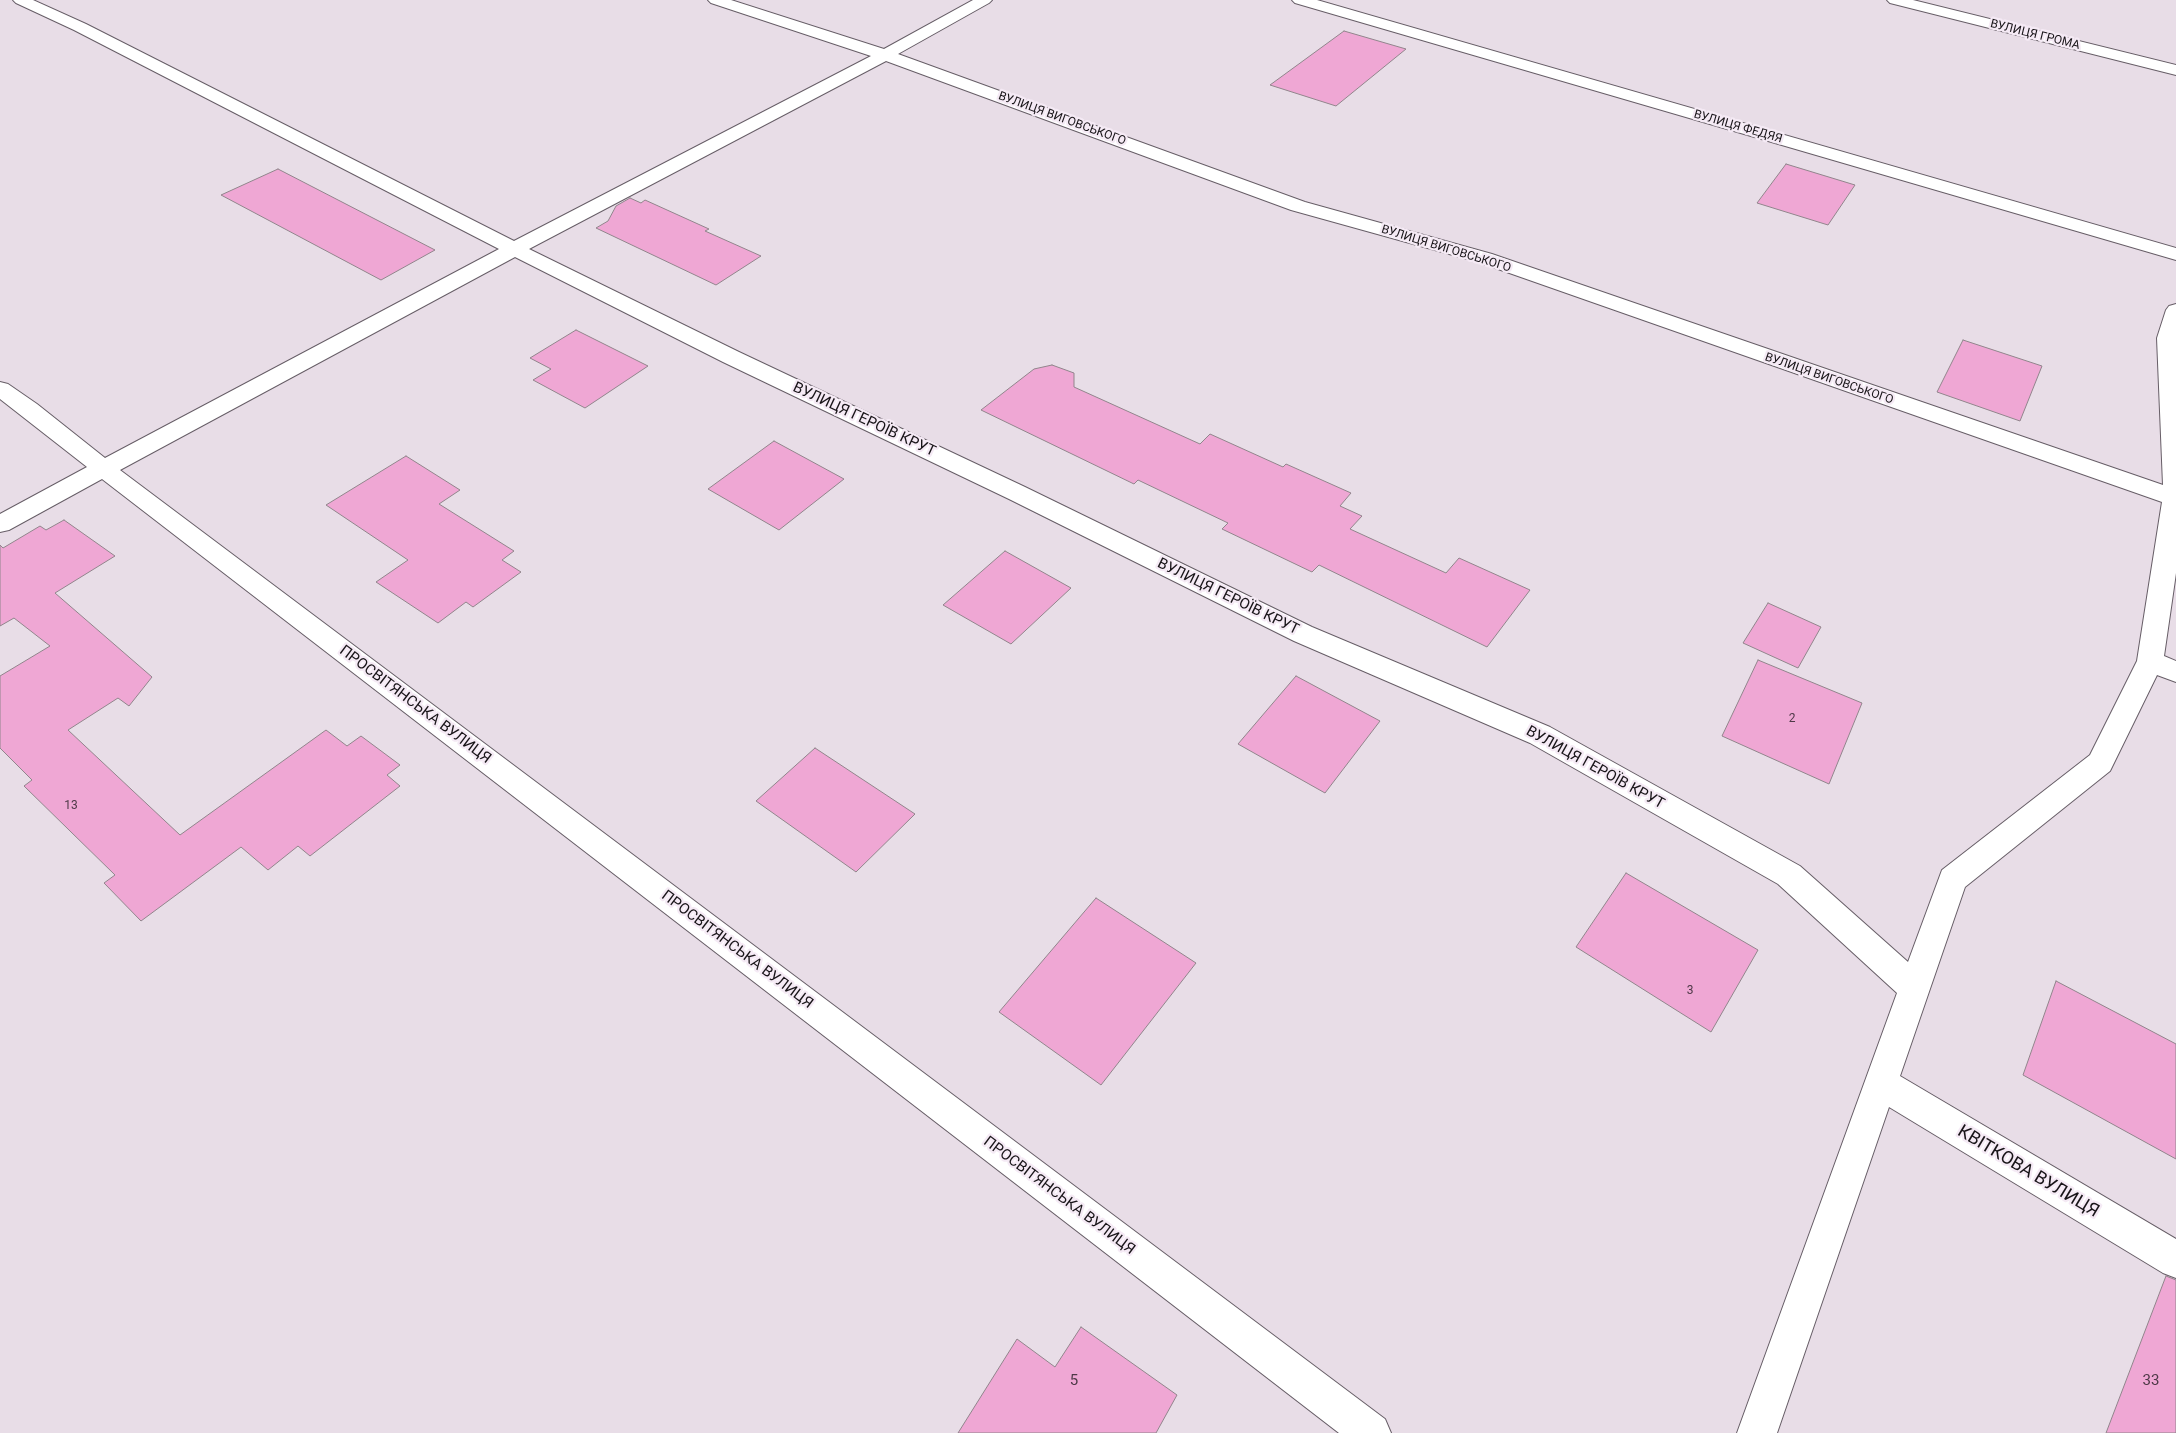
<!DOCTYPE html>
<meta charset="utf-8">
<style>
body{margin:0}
canvas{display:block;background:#e8dde7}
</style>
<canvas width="2176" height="1433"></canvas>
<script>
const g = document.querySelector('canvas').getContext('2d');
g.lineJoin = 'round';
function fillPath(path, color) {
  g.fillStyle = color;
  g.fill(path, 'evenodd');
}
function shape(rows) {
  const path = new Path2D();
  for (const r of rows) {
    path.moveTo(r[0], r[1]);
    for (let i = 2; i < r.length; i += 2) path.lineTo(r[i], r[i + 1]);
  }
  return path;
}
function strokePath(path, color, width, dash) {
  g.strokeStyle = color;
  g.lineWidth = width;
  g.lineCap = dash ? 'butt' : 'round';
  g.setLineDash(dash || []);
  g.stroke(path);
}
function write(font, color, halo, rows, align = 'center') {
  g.font = font + ' Roboto,sans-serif';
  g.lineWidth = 4.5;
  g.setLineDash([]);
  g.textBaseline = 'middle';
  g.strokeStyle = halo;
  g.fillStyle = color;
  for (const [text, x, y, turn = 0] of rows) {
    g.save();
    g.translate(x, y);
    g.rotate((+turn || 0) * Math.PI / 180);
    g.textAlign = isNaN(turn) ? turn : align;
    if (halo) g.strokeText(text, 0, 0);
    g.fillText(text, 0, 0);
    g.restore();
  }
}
const building = shape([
 [1344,31,1406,49,1336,106,1270,85,1344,31],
 [1786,164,1855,185,1828,225,1757,203,1786,164],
 [278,169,435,250,381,280,221,195,278,169],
 [630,198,641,203,645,200,709,229,705,231,761,256,716,285,596,228,608,221,616,206,630,198],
 [576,330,648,366,585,408,533,380,551,369,530,358,576,330],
 [1963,340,2042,366,2020,421,1937,392,1963,340],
 [1052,365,1074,373,1074,387,1200,444,1210,434,1283,467,1286,464,1351,493,1340,506,1362,516,1350,529,1446,573,1459,558,1530,590,1487,647,1319,565,1312,572,1222,529,1228,523,1138,480,1134,484,981,410,1034,369,1052,365],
 [774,441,844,479,779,530,708,489,774,441],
 [406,456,460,490,439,504,514,551,502,560,521,572,473,607,466,602,438,623,376,582,408,560,326,505,406,456],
 [64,520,115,556,55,593,152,677,129,706,118,698,68,730,180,835,326,730,347,746,361,736,400,765,387,775,400,786,310,856,298,846,268,870,241,847,141,921,104,883,115,875,24,786,32,780,0,748,0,676,50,646,14,618,0,626,0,545,3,548,40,526,46,530,64,520],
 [1005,551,1071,588,1011,644,943,605,1005,551],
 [1768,603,1821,627,1798,668,1743,643,1768,603],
 [1758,660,1862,703,1829,784,1722,736,1758,660],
 [1296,676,1380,721,1325,793,1238,744,1296,676],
 [815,748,915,814,856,872,756,801,815,748],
 [1626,873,1758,950,1711,1032,1576,947,1626,873],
 [1096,898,1196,963,1101,1085,999,1012,1096,898],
 [2056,981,2176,1044,2176,1159,2023,1075,2056,981],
 [2166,1276,2176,1280,2176,1433,2106,1433,2166,1276],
 [1081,1327,1177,1395,1156,1433,958,1433,1017,1339,1055,1367,1081,1327]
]);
fillPath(building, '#efa7d4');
strokePath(building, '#91858c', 1);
const street = shape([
 [13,0,33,0,86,24,514,241,871,56,711,3,708,0,731,0,884,49,973,0,992,0,989,3,898,54,1305,202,1492,254,2163,485,2157,338,2166,310,2169,306,2176,304,2176,573,2164,656,2176,661,2176,682,2157,675,2110,771,1965,887,1900,1076,2176,1239,2176,1278,2163,1273,1889,1107,1777,1433,1737,1433,1897,993,1778,884,1530,743,1294,641,1009,499,723,362,515,257,120,470,1385,1419,1391,1433,1339,1433,102,479,9,530,0,532,0,514,87,467,0,399,0,382,8,384,37,404,105,458,499,249,74,30,16,3,13,0],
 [886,61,1291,210,1478,262,2162,502,2137,661,2090,755,1942,870,1908,962,1800,866,1550,727,1312,627,1025,487,739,352,529,249,886,61],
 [1292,0,1317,0,2176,248,2176,260,1295,3,1292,0],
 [1887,0,1913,0,2176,65,2176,75,1890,3,1887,0]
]);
strokePath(street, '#675e67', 2);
fillPath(street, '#fff');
write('12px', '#181418', '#f5eaf5', [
 ["ВУЛИЦЯ ГРОМА",2035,35,14],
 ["ВУЛИЦЯ ВИГОВСЬКОГО",1062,119,20],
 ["ВУЛИЦЯ ФЕДЯЯ",1738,127,16],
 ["ВУЛИЦЯ ВИГОВСЬКОГО",1446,249,17],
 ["ВУЛИЦЯ ВИГОВСЬКОГО",1829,379,19]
]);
write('12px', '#4e3947', null, [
 ["2",1792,719],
 ["13",71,806],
 ["3",1690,991]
]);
write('15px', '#181418', '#f5eaf5', [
 ["ВУЛИЦЯ ГЕРОЇВ КРУТ",864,420,25],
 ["ВУЛИЦЯ ГЕРОЇВ КРУТ",1228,597,26],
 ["ПРОСВІТЯНСЬКА ВУЛИЦЯ",415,705,37],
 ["ВУЛИЦЯ ГЕРОЇВ КРУТ",1595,768,29],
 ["ПРОСВІТЯНСЬКА ВУЛИЦЯ",737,950,37],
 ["ПРОСВІТЯНСЬКА ВУЛИЦЯ",1059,1196,37]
]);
write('15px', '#4e3947', null, [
 ["5",1074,1381],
 ["33",2151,1381]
]);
write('18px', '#181418', '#f5eaf5', [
 ["КВІТКОВА ВУЛИЦЯ",2028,1172,31]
]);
</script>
